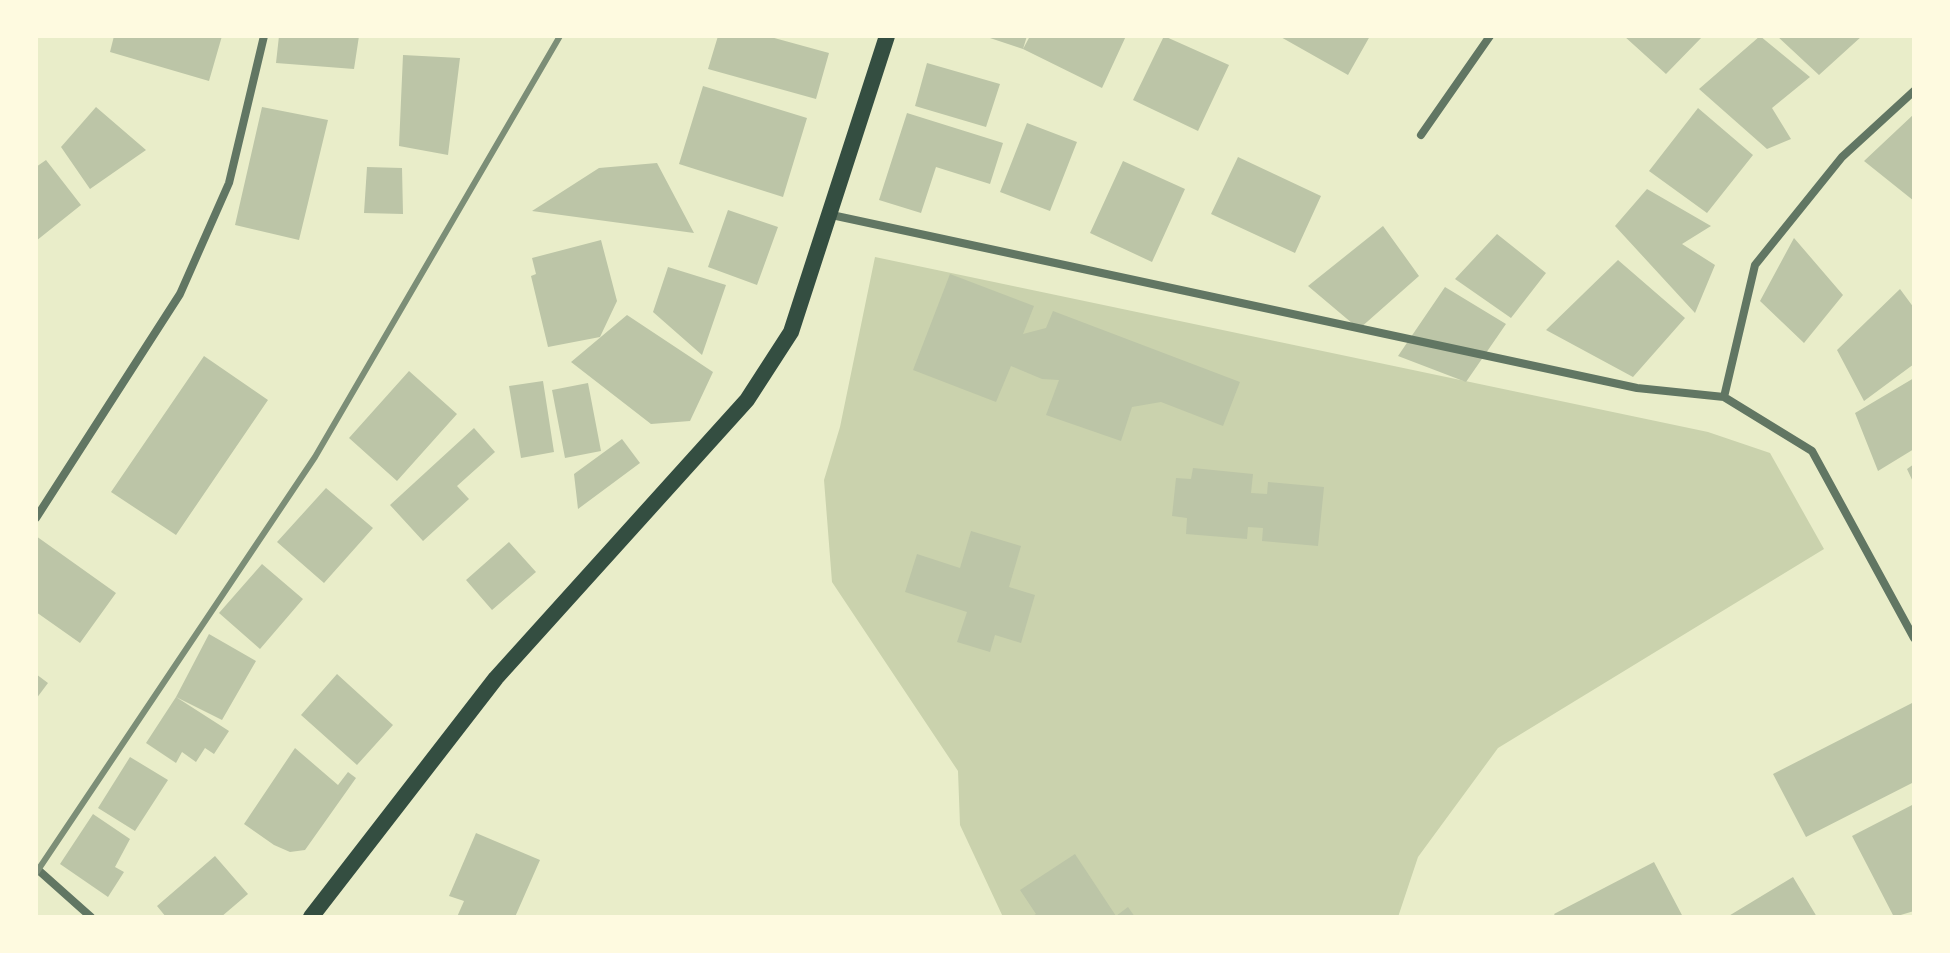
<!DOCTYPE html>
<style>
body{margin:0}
#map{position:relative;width:1950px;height:953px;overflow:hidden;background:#e9edc9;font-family:Barlow,sans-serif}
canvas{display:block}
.frame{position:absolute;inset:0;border:38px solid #fefae0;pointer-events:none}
</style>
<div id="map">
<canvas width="1950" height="953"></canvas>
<div class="frame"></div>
</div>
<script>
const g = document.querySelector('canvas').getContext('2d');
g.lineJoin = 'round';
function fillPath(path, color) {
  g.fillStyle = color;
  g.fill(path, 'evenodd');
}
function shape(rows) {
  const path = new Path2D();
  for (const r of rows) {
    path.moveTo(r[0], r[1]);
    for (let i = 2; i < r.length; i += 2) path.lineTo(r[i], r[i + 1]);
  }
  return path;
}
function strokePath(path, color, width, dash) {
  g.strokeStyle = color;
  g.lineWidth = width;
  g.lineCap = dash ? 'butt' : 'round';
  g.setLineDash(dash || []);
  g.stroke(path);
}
fillPath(shape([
 [875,257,1708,432,1770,453,1824,549,1498,748,1418,857,1398,917,1003,917,960,825,958,771,832,582,824,480,840,427]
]), '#cad2ad');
fillPath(shape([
 [114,36,222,36,209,81,110,52],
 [279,36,359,36,354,69,276,63],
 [718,36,767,36,829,53,816,99,708,69],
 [984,36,1027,36,1023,49],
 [1030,36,1126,36,1102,88,1023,49],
 [1164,36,1229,65,1198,131,1133,100],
 [1279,36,1370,36,1348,75],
 [1624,36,1703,36,1666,74],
 [1760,36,1810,77,1772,108,1791,139,1767,149,1699,89],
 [1777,36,1862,36,1819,75],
 [403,55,460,58,448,155,399,146],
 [927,63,1000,84,986,127,915,106],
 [703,86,807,118,783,197,679,164],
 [96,107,146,150,90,189,61,147],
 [262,107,328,120,299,240,235,225],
 [1698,108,1753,155,1707,213,1649,171],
 [907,113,1003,143,990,184,936,167,921,213,879,200],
 [1914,114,1914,201,1864,161],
 [1027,123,1077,142,1050,211,1000,192],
 [1238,157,1321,196,1295,253,1211,214],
 [46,160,81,205,36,241,36,167],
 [1123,161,1185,189,1152,262,1090,233],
 [657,163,694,233,532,211,599,168],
 [367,167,402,168,403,214,364,213],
 [1647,189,1711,226,1682,244,1715,265,1695,313,1615,226],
 [728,210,778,227,757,285,708,267],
 [1383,226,1419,276,1359,329,1308,286],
 [1497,234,1546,273,1511,318,1455,279],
 [1794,238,1843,295,1804,343,1760,301],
 [601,240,617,301,600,337,548,347,531,276,536,274,532,258],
 [1618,260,1685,318,1633,377,1546,330],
 [668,267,726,285,702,355,653,312],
 [950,274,1034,306,1023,334,1046,328,1053,311,1240,382,1223,426,1161,402,1132,407,1121,441,1046,415,1059,380,1042,379,1011,366,996,402,913,370],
 [1445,287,1506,324,1466,382,1398,356],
 [1900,289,1914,308,1914,364,1864,401,1837,350],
 [627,315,713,372,690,421,651,424,571,362],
 [204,356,268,400,176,535,111,492],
 [409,371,457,414,397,481,349,438],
 [1914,378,1914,449,1878,471,1855,413],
 [543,381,554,452,521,458,509,386],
 [588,383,601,451,565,458,552,390],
 [474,428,495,452,457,486,469,499,423,541,390,505],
 [622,439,640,463,578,509,574,474],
 [1914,464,1914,484,1907,469],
 [1193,468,1253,474,1251,493,1267,494,1268,482,1324,487,1318,546,1262,541,1263,528,1248,527,1247,539,1186,534,1187,518,1172,516,1176,478,1191,479],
 [326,488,373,528,324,583,277,542],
 [971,531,1021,546,1009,587,1035,595,1021,643,995,635,990,652,957,642,967,612,905,592,917,554,960,568],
 [36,536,116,593,80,643,36,612],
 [509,542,536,572,492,610,466,580],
 [262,564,303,599,260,649,219,613],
 [209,634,256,661,222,720,176,697],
 [36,674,48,683,36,699],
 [337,674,393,725,357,765,301,715],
 [176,697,229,731,214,754,205,748,196,762,182,752,176,763,146,743],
 [1914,702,1914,782,1806,837,1773,774],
 [295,748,338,785,348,772,356,778,305,850,290,852,274,845,244,824],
 [130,757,168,780,135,831,98,808],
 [1914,804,1914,911,1894,917,1852,836],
 [93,814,130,839,115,867,124,872,108,897,60,864],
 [476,833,540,860,515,917,457,917,464,901,449,896],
 [1075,854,1116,916,1128,907,1135,917,1031,917,1036,914,1020,890],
 [215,856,248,894,221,917,166,917,157,906],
 [1654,862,1683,917,1556,917,1554,914],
 [1793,877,1817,917,1727,917]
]), '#bcc5a7');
strokePath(shape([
 [1421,135,1490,36],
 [827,214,1637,388,1724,397,1812,451,1914,638],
 [1724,397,1755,265,1842,157,1914,91],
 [36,518,180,294,229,183,264,36],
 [36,868,91,917]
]), '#617663', 8);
strokePath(shape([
 [311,917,496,678,747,400,791,332,887,36]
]), '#344e41', 16);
strokePath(shape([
 [36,873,315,457,560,36]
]), '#7c8e77', 6);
</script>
